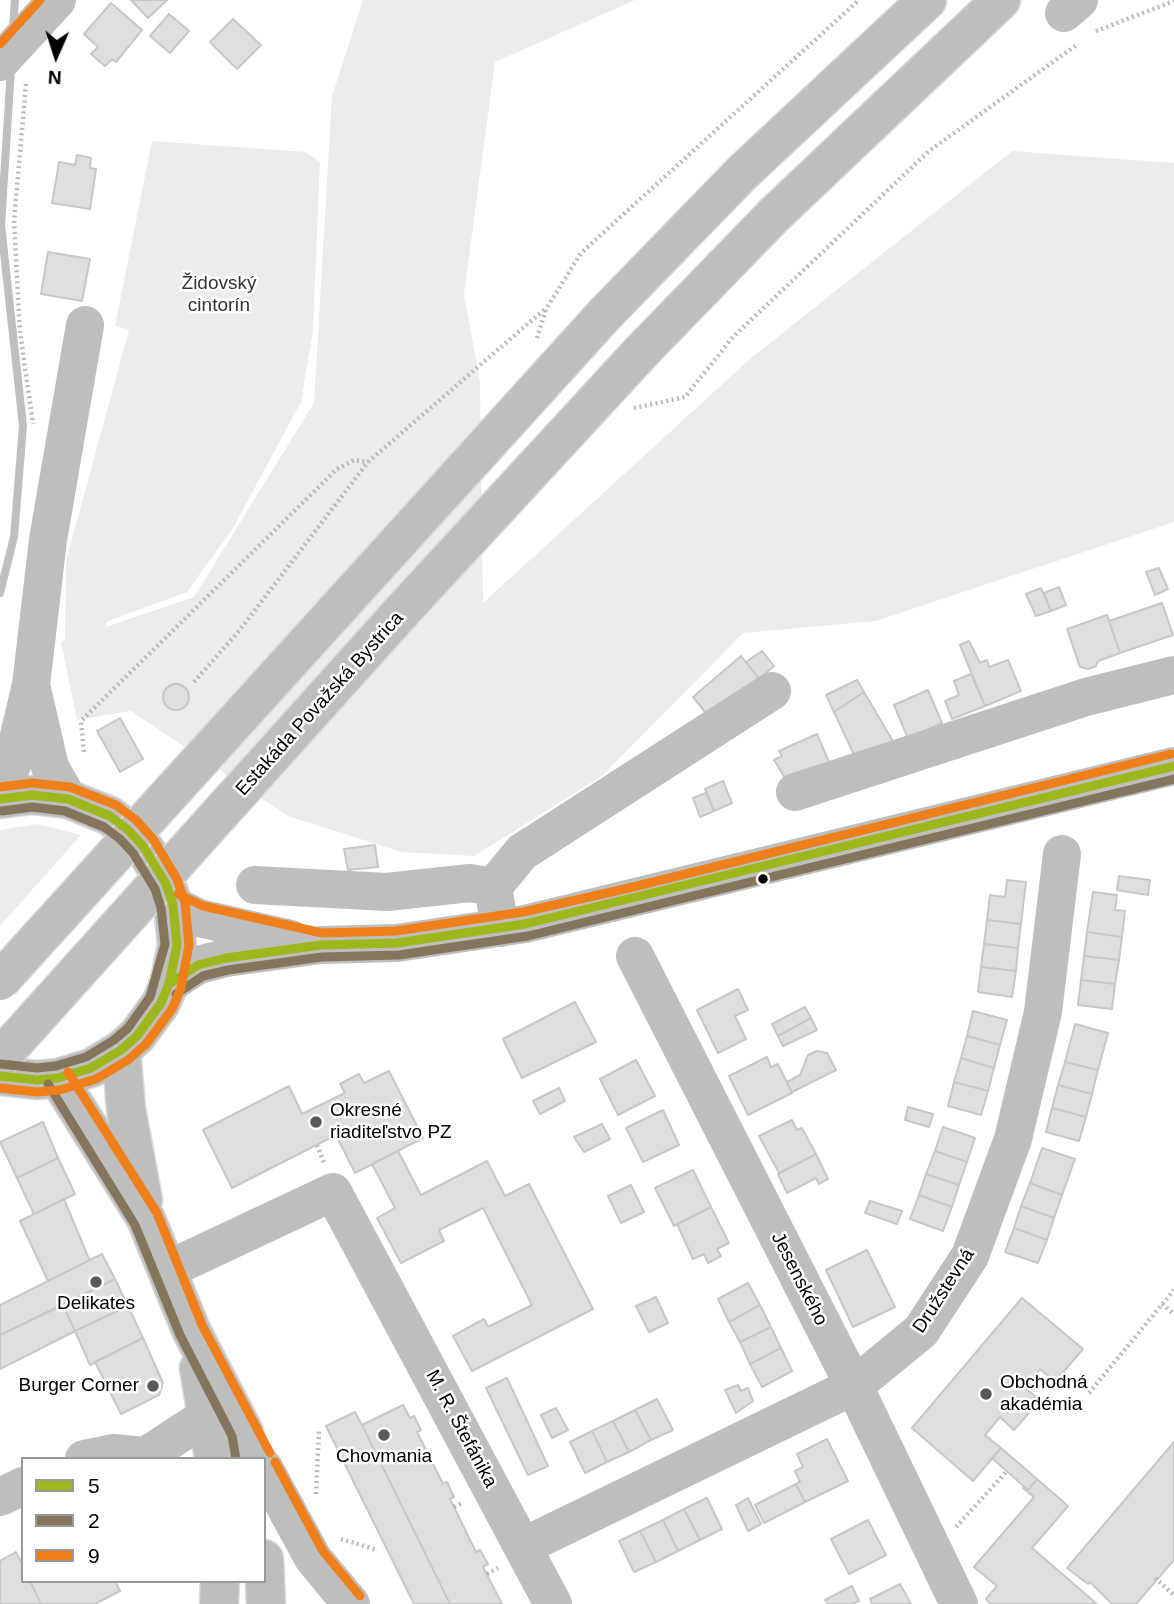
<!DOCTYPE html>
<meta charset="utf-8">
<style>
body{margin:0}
#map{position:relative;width:1174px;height:1604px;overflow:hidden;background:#fff;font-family:Arial,sans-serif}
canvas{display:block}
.legend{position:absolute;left:21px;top:1457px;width:245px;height:126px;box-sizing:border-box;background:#fff;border:2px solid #999;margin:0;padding:9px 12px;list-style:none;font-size:21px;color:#000}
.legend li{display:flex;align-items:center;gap:14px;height:35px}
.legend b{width:35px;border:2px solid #999}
.north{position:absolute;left:21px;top:21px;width:70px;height:70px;-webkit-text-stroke:5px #fff;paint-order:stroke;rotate:183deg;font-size:19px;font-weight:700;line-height:28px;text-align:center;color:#000}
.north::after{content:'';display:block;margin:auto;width:24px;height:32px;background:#000;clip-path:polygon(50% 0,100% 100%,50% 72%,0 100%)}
</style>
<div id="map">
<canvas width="1174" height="1604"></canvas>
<ul class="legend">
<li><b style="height:9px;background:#9eb71c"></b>5</li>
<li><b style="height:9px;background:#86755d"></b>2</li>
<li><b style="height:9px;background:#ef7f1a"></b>9</li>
</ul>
<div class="north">N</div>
</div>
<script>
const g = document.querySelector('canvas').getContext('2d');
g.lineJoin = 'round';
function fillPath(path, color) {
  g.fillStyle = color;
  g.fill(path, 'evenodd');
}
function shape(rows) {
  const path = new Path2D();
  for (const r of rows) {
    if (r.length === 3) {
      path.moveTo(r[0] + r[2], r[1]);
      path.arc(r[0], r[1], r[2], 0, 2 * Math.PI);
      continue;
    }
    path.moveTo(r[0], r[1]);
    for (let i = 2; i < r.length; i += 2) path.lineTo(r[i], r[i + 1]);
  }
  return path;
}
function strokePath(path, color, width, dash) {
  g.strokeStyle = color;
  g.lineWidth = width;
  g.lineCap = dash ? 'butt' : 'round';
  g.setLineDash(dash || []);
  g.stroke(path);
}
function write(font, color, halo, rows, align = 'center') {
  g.font = font + ' Arial,sans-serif';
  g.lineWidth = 5;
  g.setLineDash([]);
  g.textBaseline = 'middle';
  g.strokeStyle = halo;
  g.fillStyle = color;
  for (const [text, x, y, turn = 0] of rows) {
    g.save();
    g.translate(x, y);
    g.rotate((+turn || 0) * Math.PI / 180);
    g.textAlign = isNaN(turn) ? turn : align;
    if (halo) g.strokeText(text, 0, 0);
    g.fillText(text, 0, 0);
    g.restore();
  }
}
fillPath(shape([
 [363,0,635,0,495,62,464,294,480,382,483,603,751,358,1012,151,1174,163,1174,522,876,621,743,633,602,776,474,856,401,852,288,816,131,711,77,720,61,642,65,640,66,561,129,330,115,326,152,141,305,152,320,162,313,330,301,402,233,528,187,592,106,622,106,627,194,597,314,403,332,96],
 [38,824,81,835,0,926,0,830]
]), '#ececec');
strokePath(shape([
 [13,28,15,0],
 [0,593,14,537,23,426,1,225,11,69]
]), '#bfbfbf', 8);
const building = shape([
 [131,0,167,0,148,18,131,0],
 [111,3,142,30,116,62,112,59,105,66,91,54,98,47,84,34,111,3],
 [169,14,189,31,170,53,150,36,169,14],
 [233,19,261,45,237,69,210,42,233,19],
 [77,155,91,158,90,168,96,169,90,209,52,203,59,162,75,165,77,155],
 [48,252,90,259,82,301,41,294,48,252],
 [1159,568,1168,589,1155,595,1146,572,1159,568],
 [1059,587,1066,605,1051,611,1044,593,1059,587],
 [1041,588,1051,611,1036,616,1026,594,1041,588],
 [1162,603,1173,635,1120,653,1109,621,1162,603],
 [1107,615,1120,653,1098,661,1096,666,1088,669,1080,667,1067,629,1107,615],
 [969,641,980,663,987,660,989,667,1008,660,1021,691,985,706,960,645,969,641],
 [762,651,774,666,759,679,746,662,762,651],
 [741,656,759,679,710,718,693,697,741,656],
 [971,674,985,706,952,719,945,701,959,695,954,681,971,674],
 [857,680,864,692,834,712,826,695,857,680],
 [176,697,13],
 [928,690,942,723,908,738,894,705,928,690],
 [864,692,894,743,856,759,834,712,864,692],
 [120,718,143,759,120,772,97,731,120,718],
 [817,734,832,769,785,778,774,760,782,756,779,751,817,734],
 [723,781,732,803,714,811,705,789,723,781],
 [706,793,714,811,700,817,693,798,706,793],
 [375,845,378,867,348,870,344,849,375,845],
 [1119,876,1150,880,1148,895,1117,890,1119,876],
 [1007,880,1026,882,1021,924,987,920,990,895,1005,897,1007,880],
 [1093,892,1117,895,1115,910,1125,911,1122,937,1087,932,1093,892],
 [987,920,1021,924,1018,948,984,944,987,920],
 [1087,932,1122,937,1119,960,1084,956,1087,932],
 [984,944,1018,948,1016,971,981,967,984,944],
 [1084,956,1119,960,1115,984,1081,980,1084,956],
 [981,967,1016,971,1012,997,978,992,981,967],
 [1081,980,1115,984,1112,1009,1078,1005,1081,980],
 [738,989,748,1010,735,1016,746,1039,718,1053,697,1010,738,989],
 [575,1002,596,1042,522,1078,503,1039,575,1002],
 [805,1007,811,1018,778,1036,772,1024,805,1007],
 [973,1011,1007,1020,1000,1045,967,1036,973,1011],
 [811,1018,817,1030,783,1046,778,1036,811,1018],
 [1075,1024,1108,1033,1098,1070,1065,1062,1075,1024],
 [967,1036,1000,1045,994,1068,961,1058,967,1036],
 [817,1051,827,1053,836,1070,792,1092,787,1082,800,1075,808,1055,817,1051],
 [767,1057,771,1067,778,1064,792,1093,748,1115,729,1076,767,1057],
 [961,1058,994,1068,988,1091,954,1082,961,1058],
 [636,1060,655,1096,618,1115,600,1079,636,1060],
 [1065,1062,1098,1070,1092,1094,1058,1085,1065,1062],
 [389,1071,423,1138,355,1173,336,1135,232,1188,203,1130,289,1086,302,1114,345,1093,340,1084,359,1074,364,1083,389,1071],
 [954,1082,988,1091,981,1115,948,1106,954,1082],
 [1058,1085,1092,1094,1086,1117,1052,1108,1058,1085],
 [559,1088,565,1101,540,1114,533,1101,559,1088],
 [908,1107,933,1114,929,1127,905,1120,908,1107],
 [1052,1108,1086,1117,1079,1141,1046,1132,1052,1108],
 [663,1110,679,1145,643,1162,626,1128,663,1110],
 [792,1120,797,1130,802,1128,816,1154,779,1173,759,1136,792,1120],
 [43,1122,58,1158,17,1178,0,1142,43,1122],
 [602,1124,610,1139,584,1152,574,1137,602,1124],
 [943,1127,975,1138,967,1162,935,1151,943,1127],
 [1042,1148,1075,1159,1062,1195,1030,1183,1042,1148],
 [398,1151,421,1195,487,1161,505,1196,529,1184,593,1309,472,1371,453,1336,484,1319,488,1327,532,1305,483,1208,439,1230,444,1241,401,1263,377,1218,395,1208,372,1164,398,1151],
 [935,1151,967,1162,959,1185,926,1174,935,1151],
 [816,1154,828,1179,819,1184,816,1178,787,1193,778,1174,816,1154],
 [58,1158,75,1194,34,1214,17,1178,58,1158],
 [693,1170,711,1207,674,1226,655,1188,693,1170],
 [926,1174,959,1185,952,1207,919,1195,926,1174],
 [1030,1183,1062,1195,1054,1218,1021,1206,1030,1183],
 [631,1185,644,1212,621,1223,608,1196,631,1185],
 [919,1195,952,1207,943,1231,910,1219,919,1195],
 [64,1199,89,1259,92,1259,48,1281,20,1221,64,1199],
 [870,1201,902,1211,897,1224,865,1213,870,1201],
 [1021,1206,1054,1218,1047,1240,1014,1228,1021,1206],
 [711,1207,729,1243,717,1249,721,1256,708,1263,704,1254,693,1259,677,1224,711,1207],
 [1014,1228,1047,1240,1038,1263,1005,1252,1014,1228],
 [867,1250,895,1307,853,1327,826,1270,867,1250],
 [102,1254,115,1279,0,1335,0,1305,102,1254],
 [115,1279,128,1306,75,1331,63,1305,115,1279],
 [748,1283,760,1305,729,1322,718,1299,748,1283],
 [656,1297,668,1323,649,1332,636,1306,656,1297],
 [1022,1298,1083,1349,1055,1382,1040,1369,1025,1388,1040,1400,1014,1430,1000,1417,985,1435,1001,1448,973,1481,912,1428,1022,1298],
 [63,1305,75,1331,0,1369,0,1335,63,1305],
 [760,1305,771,1327,740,1342,729,1322,760,1305],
 [128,1306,143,1338,90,1365,75,1331,128,1306],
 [771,1327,781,1348,750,1364,740,1342,771,1327],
 [143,1338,163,1383,159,1395,121,1414,95,1362,143,1338],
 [781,1348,792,1371,762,1387,750,1364,781,1348],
 [507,1378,548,1466,528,1475,486,1388,507,1378],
 [738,1385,741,1391,748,1388,753,1401,736,1413,725,1390,738,1385],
 [657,1399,673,1430,651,1440,635,1410,657,1399],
 [403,1405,410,1418,414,1416,421,1430,417,1432,443,1484,447,1482,454,1497,450,1499,476,1552,480,1550,488,1564,483,1567,502,1604,450,1604,362,1425,403,1405],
 [556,1408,568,1430,552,1438,541,1415,556,1408],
 [635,1410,651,1440,629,1452,613,1421,635,1410],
 [355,1412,362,1425,450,1604,414,1604,326,1426,355,1412],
 [613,1421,629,1452,607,1462,592,1431,613,1421],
 [592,1431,607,1462,585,1473,570,1442,592,1431],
 [827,1439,848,1481,805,1502,796,1484,800,1482,795,1471,803,1467,797,1454,827,1439],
 [1174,1442,1174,1560,1136,1604,1112,1604,1090,1582,1088,1584,1067,1568,1174,1442],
 [1001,1448,1037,1479,1028,1490,992,1458,1001,1448],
 [1037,1479,1068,1506,1032,1548,1097,1604,991,1604,986,1599,997,1586,974,1567,1034,1497,1023,1488,1028,1490,1037,1479],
 [796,1484,805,1502,764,1523,755,1505,796,1484],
 [707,1498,722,1529,700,1540,684,1509,707,1498],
 [748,1498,761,1524,748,1531,736,1505,748,1498],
 [684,1509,700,1540,678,1551,663,1520,684,1509],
 [663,1520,678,1551,656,1562,640,1531,663,1520],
 [868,1520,886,1555,849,1574,831,1539,868,1520],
 [640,1531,656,1562,634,1572,619,1541,640,1531],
 [16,1552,23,1566,23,1581,30,1581,41,1604,0,1604,0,1561,16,1552],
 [30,1581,115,1581,120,1591,95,1604,41,1604,30,1581],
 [900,1584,911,1604,872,1604,870,1599,900,1584],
 [852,1586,859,1601,852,1604,828,1604,825,1600,852,1586]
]);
fillPath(building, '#dfdfdf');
strokePath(building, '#c7c7c7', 2);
const major = shape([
 [0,799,32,795,68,799,110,816,128,830,143,846,166,884,173,905,177,945,169,984,161,1003,137,1036,121,1050,91,1068,58,1078,37,1080,0,1076],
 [121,1050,126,1109,143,1200],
 [58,1078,146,1219,191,1330,244,1432,249,1459],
 [199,1368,214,1459],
 [264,1559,266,1604],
 [219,1604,220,1581]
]);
const highway = shape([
 [605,314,742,173,927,0],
 [642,351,774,215,1001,0]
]);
strokePath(major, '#dbdbdb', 41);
strokePath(highway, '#dbdbdb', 41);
strokePath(shape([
 [1096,31,1174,1],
 [26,84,14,221,20,332,33,424],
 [537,338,546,309,581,253,859,0],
 [634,408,685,397,733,337,929,151,1078,44],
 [194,682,239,631,368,462,545,309],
 [84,752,81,721,337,469,354,460,368,462],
 [317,1145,324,1163],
 [1162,1304,1174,1314],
 [1089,1393,1174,1290],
 [316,1494,319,1430],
 [454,1507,464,1502],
 [956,1527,1006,1472],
 [341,1539,377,1550],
 [487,1574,498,1568],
 [1155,1578,1174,1595]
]), '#b9b9b9', 4.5, [2, 3.5]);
strokePath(shape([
 [1064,13,1079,0],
 [0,62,57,0],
 [32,689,50,767,68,799],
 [0,789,12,765,31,685,48,540,85,325],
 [795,792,1086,697,1174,675],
 [255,885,387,892,470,883,493,887],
 [173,905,199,918,291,939],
 [500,928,493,887,522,852,772,691],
 [635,956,854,1386,959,1604],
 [169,984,198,965,226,958,321,945,397,943,525,924,1174,766],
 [167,1270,333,1192,553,1604],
 [84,1459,113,1453,146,1456,207,1416],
 [264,1468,313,1558,351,1604],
 [0,1497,23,1486],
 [524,1546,854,1386,921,1331,970,1256,1013,1139,1043,1012,1062,854]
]), '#bebebe', 38);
strokePath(major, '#bebebe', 38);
strokePath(highway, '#bebebe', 38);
const highwayBridge = shape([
 [0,981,605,314],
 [0,1058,404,609,642,351]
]);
strokePath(highwayBridge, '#dbdbdb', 41, []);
strokePath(highwayBridge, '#bebebe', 38);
strokePath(shape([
 [0,799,32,795,68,799,110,816,128,830,143,846,166,884,173,905,177,945,169,984,161,1003,137,1036,121,1050,91,1068,58,1078,37,1080,0,1076],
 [169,984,198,965,226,958,321,945,397,943,525,924,1174,766]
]), '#9eb71c', 9);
strokePath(shape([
 [176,994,203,976,228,970,322,957,399,955,528,936,1174,779],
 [1,1064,37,1068,56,1066,86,1057,114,1040,128,1028,150,997,165,944,161,908,155,889,133,853,120,839,104,827,65,811,32,807,2,811],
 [48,1084,135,1225,180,1335,232,1436,236,1459]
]), '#86755d', 9);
strokePath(shape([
 [0,44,40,0],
 [0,787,32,783,70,787,116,805,136,820,153,839,177,879,185,902,189,945,181,988,172,1009,146,1044,128,1060,96,1079,60,1090,37,1092,0,1088],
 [178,894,203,906,322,933,396,931,523,912,629,888,1171,754],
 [68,1072,157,1213,202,1325,270,1453],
 [275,1462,323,1551,360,1596]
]), '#ef7f1a', 9);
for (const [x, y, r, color] of [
 [763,879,6,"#000"],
 [316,1122,7,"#595959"],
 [96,1282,7,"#595959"],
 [153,1386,7,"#595959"],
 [986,1394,7,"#595959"],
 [384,1435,7,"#595959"]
]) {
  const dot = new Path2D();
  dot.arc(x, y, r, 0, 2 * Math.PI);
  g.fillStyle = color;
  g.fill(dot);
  strokePath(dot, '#fff', 2.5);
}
write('19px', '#333', '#fff', [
 ["Židovský",219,284],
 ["cintorín",219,306]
]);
write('19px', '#000', '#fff', [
 ["Estakáda Považská Bystrica",320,704,-48],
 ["Jesenského",799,1279,63],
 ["Družstevná",944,1291,-57],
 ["M. R. Štefánika",461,1429,62]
]);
write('19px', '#000', '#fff', [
 ["Okresné",330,1111],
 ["riaditeľstvo PZ",330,1133],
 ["Delikates",96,1304,"center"],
 ["Obchodná",1000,1383],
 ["akadémia",1000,1405],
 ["Burger Corner",139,1386,"right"],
 ["Chovmania",384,1457,"center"]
], 'left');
</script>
